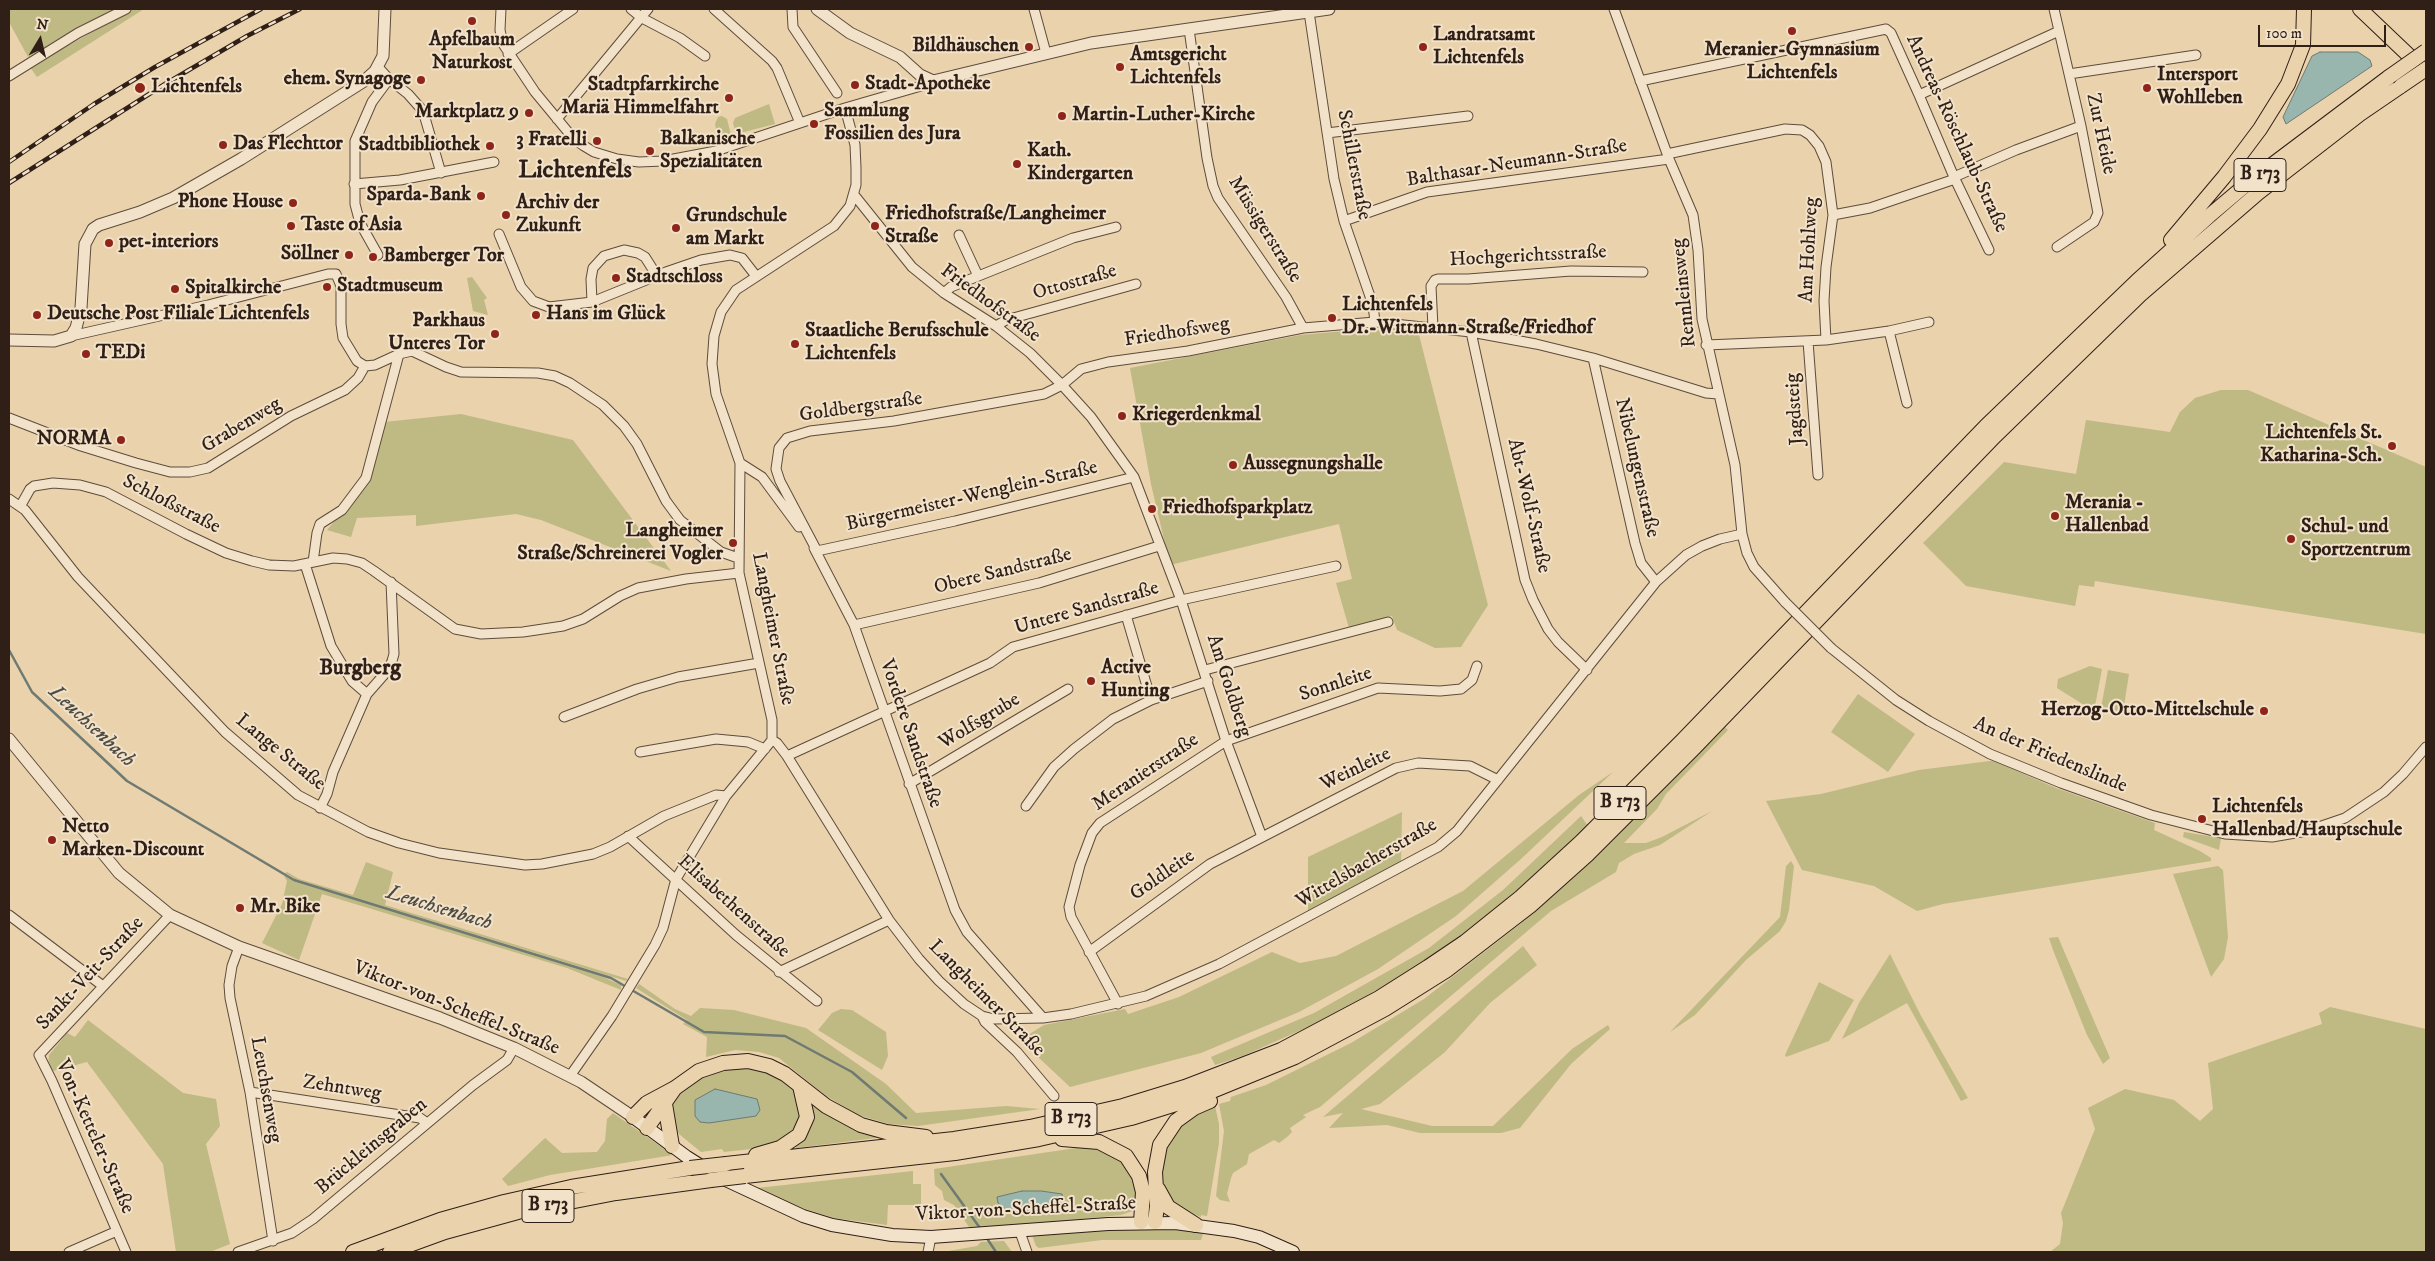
<!DOCTYPE html>
<meta charset="utf-8">
<style>
body{margin:0}
#map{position:relative;width:2435px;height:1261px;overflow:hidden;background:#e9d2ac;font-family:"IM FELL DW Pica",serif}
canvas{display:block}
.frame{position:absolute;inset:0;border:10px solid #301f17;pointer-events:none}
.north{position:absolute;left:15px;top:15px;width:50px;height:50px;-webkit-text-stroke:4px #f1e2c9;paint-order:stroke;rotate:9deg;font-size:14px;font-weight:700;line-height:20px;text-align:center;color:#301f17}
.north::after{content:'';display:block;margin:auto;width:18px;height:22px;background:#301f17;clip-path:polygon(50% 0,100% 100%,50% 72%,0 100%)}
.scale{position:absolute;left:2258px;top:25px;width:128px;height:22px;box-sizing:border-box;border:2px solid #301f17;border-top:0;padding-left:6px;font-size:15px;line-height:18px;white-space:nowrap;color:#301f17;-webkit-text-stroke:4px #f1e2c9;paint-order:stroke}
</style>
<div id="map">
<canvas width="2435" height="1261"></canvas>
<div class="frame"></div>
<div class="north">N</div>
<div class="scale">100 m</div>
</div>
<script>
const g = document.querySelector('canvas').getContext('2d');
g.lineJoin = 'round';
function fillPath(path, color) {
  g.fillStyle = color;
  g.fill(path, 'evenodd');
}
function shape(rows) {
  const path = new Path2D();
  for (const r of rows) {
    path.moveTo(r[0], r[1]);
    for (let i = 2; i < r.length; i += 2) path.lineTo(r[i], r[i + 1]);
  }
  return path;
}
function strokePath(path, color, width, dash) {
  g.strokeStyle = color;
  g.lineWidth = width;
  g.lineCap = dash ? 'butt' : 'round';
  g.setLineDash(dash || []);
  g.stroke(path);
}
function write(font, color, halo, rows, align = 'center') {
  g.font = font + ' "IM FELL DW Pica",serif';
  g.lineWidth = 4;
  g.setLineDash([]);
  g.textBaseline = 'middle';
  g.strokeStyle = halo;
  g.fillStyle = color;
  for (const [text, x, y, turn = 0] of rows) {
    g.save();
    g.translate(x, y);
    g.rotate((+turn || 0) * Math.PI / 180);
    g.textAlign = isNaN(turn) ? turn : align;
    if (halo) g.strokeText(text, 0, 0);
    g.fillText(text, 0, 0);
    g.restore();
  }
}
fillPath(shape([
 [9,9,115,9,115,10,28,57,9,22],
 [133,9,144,9,37,77,30,67],
 [769,104,775,124,736,134,733,123,735,118],
 [718,117,722,116,727,119,731,135,718,139,715,124],
 [472,277,487,298,484,300,488,315,473,311,467,278],
 [1369,329,1419,335,1488,605,1461,647,1435,648,1397,630,1392,616,1349,628,1336,583,1352,579,1339,524,1170,565,1151,484,1130,368,1300,335],
 [2221,390,2248,390,2426,467,2426,634,2095,581,2094,587,2079,585,2075,606,1966,586,1923,543,2004,462,2076,474,2086,420,2170,432,2180,412,2195,398],
 [461,414,573,440,671,571,541,520,516,514,416,526,416,515,357,518,351,537,327,530,367,482,384,422],
 [2090,666,2102,669,2095,706,2084,705,2057,688,2058,679],
 [2108,670,2129,674,2123,712,2101,708],
 [1858,694,1915,734,1888,772,1831,732],
 [1725,727,1728,730,1666,794,1657,809,1624,843,1646,843,1662,837,1712,811,1660,845,1634,854,1619,863,1616,872,1551,911,1320,1107,1303,1115,1306,1117,1290,1128,1292,1132,1287,1137,1279,1143,1274,1140,1249,1154,1247,1164,1233,1173,1231,1178,1227,1194,1230,1202,1220,1200,1216,1196,1224,1131,1219,1104,1230,1101,1231,1097,1266,1085,1351,1043,1424,999,1519,925,1592,860],
 [1990,761,1994,761,2056,788,2155,823,2154,830,2200,851,2211,858,2211,861,1943,904,1917,911,1874,886,1802,870,1766,801,1821,794,1919,770],
 [1613,772,1521,859,1456,916,1378,969,1299,1012,1201,1053,1070,1087,1020,1040,1044,1025,1125,1009,1128,1014,1179,997,1272,952,1300,963,1336,956,1463,891,1579,795],
 [1402,812,1401,862,1308,912,1308,857],
 [1581,816,1588,826,1556,857,1474,926,1432,956,1386,985,1310,1026,1243,1056,1215,1065,1211,1057,1314,1013,1429,948,1503,890],
 [2184,832,2221,838,2219,850,2183,837],
 [1791,861,1794,866,1789,910,1786,921,1780,931,1746,960,1695,1015,1670,1032,1780,917,1786,866],
 [366,862,393,872,385,905,628,979,626,981,295,879,285,873,287,872,299,879,353,895],
 [2218,866,2223,870,2228,937,2224,959,2211,977,2173,874],
 [284,876,603,977,621,985,621,990,567,968,322,894,299,960,262,943,282,904,287,881],
 [2058,937,2110,1058,2103,1064,2087,1035,2053,950,2049,938],
 [1523,946,1537,965,1490,1003,1445,1052,1380,1104,1361,1109,1432,1126,1493,1126,1572,1049,1608,1025,1610,1029,1571,1064,1520,1128,1501,1133,1420,1133,1387,1125,1329,1128,1343,1113,1323,1117],
 [1890,954,1920,1014,1968,1098,1961,1101,1907,1003,1842,1039,1859,1003],
 [1819,982,1854,1000,1829,1041,1786,1057,1785,1055],
 [639,984,675,1009,691,1016,700,1008,734,1010,806,1028,886,1084,916,1113,1006,1106,1040,1109,918,1126,889,1124,858,1115,825,1095,779,1058,759,1052,735,1050,706,1057,707,1037,683,1024,687,1020,636,988],
 [2330,1007,2426,1029,2426,1252,2050,1252,2060,1244,2063,1223,2061,1213,2095,1129,2088,1108,2125,1089,2174,1100,2200,1121,2213,1109,2208,1063,2322,1024,2319,1013],
 [841,1009,852,1010,886,1032,888,1056,882,1070,818,1030,832,1013],
 [88,1020,183,1093,216,1099,220,1126,206,1144,230,1244,210,1252,176,1252,163,1164,87,1062,53,1071,48,1065,49,1055,67,1033,75,1037],
 [731,1067,752,1068,771,1073,794,1088,801,1103,800,1122,788,1139,760,1148,724,1152,722,1149,701,1152,679,1134,674,1125,672,1110,674,1099,681,1091,706,1075],
 [810,1100,876,1135,876,1138,796,1148,795,1144],
 [1215,1106,1219,1124,1219,1143,1207,1216,1201,1215,1201,1217,1182,1210,1175,1205,1164,1189,1161,1177,1163,1151,1184,1121],
 [613,1113,673,1155,550,1175,508,1186,502,1179,545,1138,562,1153,597,1152,605,1141,607,1119],
 [1083,1144,1100,1146,1129,1166,1139,1201,1133,1211,1121,1215,994,1228,969,1227,954,1205,944,1200,942,1191,935,1185,934,1169,1076,1148],
 [913,1171,913,1184,921,1184,921,1205,888,1205,887,1225,834,1218,796,1206,757,1188],
 [1160,1228,1204,1231,1201,1240,1102,1240,1039,1248,1036,1246,1032,1235],
 [1004,1241,1012,1252,943,1252,977,1246,981,1242]
]), '#bfb984');
const water = shape([
 [2320,52,2358,52,2370,60,2372,66,2286,124,2283,117,2312,56,2320,52],
 [715,1089,757,1099,760,1110,756,1116,709,1123,700,1122,695,1116,695,1100,715,1089],
 [1022,1191,1041,1191,1062,1194,1064,1202,1041,1210,1009,1212,998,1203,997,1197,1022,1191]
]);
fillPath(water, '#98b6ae');
strokePath(water, '#6e7a72', 1);
strokePath(shape([
 [9,650,32,692,127,781,294,880,611,978,704,1032,785,1036,852,1072,906,1118],
 [941,1174,980,1228],
 [986,1237,996,1252]
]), '#6e7a72', 2.5);
const minor = shape([
 [501,9,500,30,503,44,535,92,573,138,584,146,594,152,617,159,639,162,663,161,716,151,845,108,921,86,927,80],
 [631,9,642,18,680,38,705,56],
 [714,9,772,61,777,68,800,123],
 [792,9,793,27,837,93],
 [1034,9,1046,53],
 [1614,9,1669,159,1693,215,1698,250,1702,319,1735,465,1742,534,1747,553,1754,567,1785,602],
 [2054,9,2081,126,2098,213,2094,222,2057,247],
 [1309,12,1334,179,1344,221,1373,305,1375,322],
 [1189,29,1207,158,1213,186,1218,198,1286,297,1303,328],
 [508,54,573,9],
 [378,67,389,79,408,94,423,111,441,173],
 [2069,74,2196,55],
 [9,76,78,33,126,9],
 [1640,81,1886,29,1891,33,1919,95,1954,177,1989,250],
 [1919,95,2059,31],
 [557,119,648,9],
 [1327,133,1468,116],
 [1667,154,1785,129,1802,130,1810,135,1819,146,1826,162,1833,215,1826,267,1824,301,1826,340],
 [1954,177,2016,150,2081,126],
 [354,184,400,180,494,162],
 [855,196,912,267,944,293,996,326,1030,353,1062,385,1091,417,1134,477,1181,600,1226,741,1262,837],
 [1833,215,1870,208,1955,179],
 [1344,221,1427,192,1669,159],
 [499,234,521,287,533,301,549,307,592,302,666,272,701,260,730,255,742,258,756,276],
 [959,235,978,276],
 [378,255,360,223,355,204,355,141,372,102,389,79],
 [944,293,951,287,1073,238,1116,227],
 [592,302,591,279,593,268,604,256,624,250,638,253,645,257,657,276],
 [996,326,1006,320,1136,284],
 [1433,328,1431,286,1435,280,1438,279,1468,279,1571,271,1643,272],
 [1889,331,1907,403],
 [1471,332,1525,580,1533,600,1548,629,1558,642,1587,670],
 [71,336,208,305,328,274,336,274,341,286,341,324,343,338,357,361,365,366,375,365,399,354,412,351,446,367,461,372,538,373,555,376,570,383,603,405,624,426,637,444,666,501,680,520,721,552,738,558],
 [1808,341,1818,475],
 [1706,345,1826,340,1889,331,1929,322],
 [1593,358,1635,543,1641,563,1656,582],
 [9,418,81,446,136,463,170,472,190,472,208,468,291,416,345,390,358,378,365,366],
 [740,463,762,477,799,527],
 [9,499,25,510,78,577,225,732,298,795,368,832,399,843,439,853,525,865,542,864,593,854,610,847,664,816,716,795,726,796],
 [21,505,30,489,34,486,53,483,80,485,106,492,186,534,226,553,252,561,269,565,294,566,333,558,347,559,362,563,374,571,455,629,481,634,523,632,563,626,583,619,620,596,638,588,686,579,739,573],
 [814,548,854,625,955,910,967,932,1043,1018],
 [817,551,780,481,776,469,779,448,787,438,810,431,894,421,1044,394,1062,385,1081,369,1108,362,1188,351,1303,328,1375,322,1471,332,1536,344,1593,358,1706,393,1718,394],
 [817,551,955,521,1134,477],
 [313,562,317,533,320,524,342,510,366,478,399,354],
 [305,564,331,646,352,681,367,694],
 [1126,615,1151,700],
 [854,625,1039,583,1159,546],
 [1831,648,1896,700,1929,721,1990,754,2061,783,2151,815,2225,834,2272,837,2307,831,2345,818,2384,792,2403,774,2426,747],
 [1205,670,1388,622],
 [564,717,637,689,678,677,759,663],
 [772,740,777,743,787,756,889,920,919,959,939,981,964,1004,982,1016,994,1019,1043,1018,1071,1014,1146,996,1219,964,1438,847,1457,831,1656,582,1686,555,1702,546,1720,539,1742,534],
 [640,752,716,739,748,742,765,749],
 [787,756,990,663,1013,647,1181,600,1336,566],
 [909,784,1068,689],
 [1026,806,1054,767,1074,749,1113,719,1151,700,1208,681],
 [320,808,327,794,333,772,367,694,389,669,392,661,394,654,391,582],
 [628,836,736,935,817,1001],
 [9,915,103,986],
 [239,947,232,966,229,985,230,998,250,1092,273,1241],
 [1089,952,1210,864,1396,768,1418,763,1470,766,1498,780],
 [779,972,889,920],
 [1118,1004,1071,917,1069,907,1080,865,1092,833,1100,823,1226,741,1378,688,1440,691,1461,689,1472,680,1477,666],
 [982,1016,985,1022,1017,1052,1054,1096],
 [570,1076,612,1016,655,945,663,928,676,879,726,796,772,740,772,720,739,573,740,463,716,394,712,364,714,336,721,312,736,290,834,226,850,206,856,185,856,168,855,145,845,108],
 [250,1092,420,1118,427,1123],
 [1020,1232,1027,1252],
 [69,1252,117,1231],
 [126,1252,52,1081,39,1055,170,915],
 [238,1252,292,1233,313,1219,473,1085,507,1060,514,1048],
 [928,1252,931,1237]
]);
const tertiary = shape([
 [817,9,850,33,900,57,920,75,933,81,1091,43,1329,9],
 [9,340,54,341,71,336,76,328,81,308,85,244,93,229,99,225,140,212,173,198,241,159,364,81,375,71,383,56,385,9],
 [9,739,119,873,170,915,239,947,440,1018,514,1048,581,1082,633,1117]
]);
const secondary = shape([
 [633,1117,687,1157,717,1176,803,1216,832,1225,892,1235,931,1237,1108,1224,1175,1223,1234,1231,1259,1237,1293,1252]
]);
const trunk = shape([
 [2360,9,2421,67],
 [2171,240,2224,177,2260,129,2288,84,2303,45,2304,9],
 [665,1104,672,1146],
 [633,1117,647,1103,675,1088,699,1071,723,1063,748,1061,769,1066,785,1074,826,1106,861,1125,886,1132,926,1137],
 [647,1128,675,1088],
 [1062,1139,1099,1142,1126,1156,1139,1176,1143,1192,1141,1222],
 [756,1155,780,1148,799,1135,807,1117,800,1086],
 [726,1164,954,1139,1030,1127,1123,1106,1185,1087,1281,1050,1379,998,1428,967,1465,942,1521,897,1581,842,1682,741,1986,426,2137,281,2209,216,2248,183,2389,77],
 [745,1176,955,1153,1039,1139,1131,1118,1195,1098,1295,1057,1385,1009,1447,970,1530,906,1587,855,1694,748,1995,436,2140,295,2258,193,2360,114,2401,86],
 [1158,1189,1168,1207,1196,1225],
 [1155,1222,1157,1206,1155,1172,1160,1145,1176,1121,1194,1108,1210,1101],
 [353,1252,440,1220,504,1202,571,1187,690,1168],
 [390,1252,445,1232,518,1212,616,1193,711,1180]
]);
strokePath(minor, '#5e4c3c', 11);
strokePath(tertiary, '#5e4c3c', 13);
strokePath(secondary, '#301f17', 14);
strokePath(trunk, '#301f17', 16);
strokePath(minor, '#f1e2c9', 9);
strokePath(tertiary, '#f1e2c9', 11);
strokePath(secondary, '#f1e2c9', 12);
strokePath(trunk, '#e9d2ac', 14);
const rail = shape([
 [9,162,94,104,155,67,261,9],
 [9,183,165,84,247,36,300,9]
]);
strokePath(rail, '#301f17', 4.5);
strokePath(rail, '#f1e2c9', 2.5, [8]);
const minorBridge = shape([
 [1785,602,1831,648]
]);
const trunkBridge = shape([
 [2389,77,2426,51],
 [2401,86,2426,69],
 [690,1168,726,1164],
 [711,1180,745,1176]
]);
strokePath(minorBridge, '#5e4c3c', 11, []);
strokePath(trunkBridge, '#301f17', 16, []);
strokePath(minorBridge, '#f1e2c9', 9);
strokePath(trunkBridge, '#e9d2ac', 14);
for (const [x, y, r, color] of [
 [472,21,5,"#8f2418"],
 [1792,31,5,"#8f2418"],
 [1029,47,5,"#8f2418"],
 [1423,47,5,"#8f2418"],
 [1120,67,5,"#8f2418"],
 [421,80,5,"#8f2418"],
 [855,85,5,"#8f2418"],
 [140,88,6,"#8f2418"],
 [2147,88,5,"#8f2418"],
 [729,98,5,"#8f2418"],
 [529,113,5,"#8f2418"],
 [1062,116,5,"#8f2418"],
 [814,124,5,"#8f2418"],
 [597,141,5,"#8f2418"],
 [223,145,5,"#8f2418"],
 [490,146,5,"#8f2418"],
 [650,151,5,"#8f2418"],
 [1017,164,5,"#8f2418"],
 [481,196,5,"#8f2418"],
 [293,203,5,"#8f2418"],
 [506,215,5,"#8f2418"],
 [291,226,5,"#8f2418"],
 [875,226,5,"#8f2418"],
 [676,228,5,"#8f2418"],
 [109,243,5,"#8f2418"],
 [349,255,5,"#8f2418"],
 [373,257,5,"#8f2418"],
 [616,278,5,"#8f2418"],
 [327,287,5,"#8f2418"],
 [175,289,5,"#8f2418"],
 [37,315,5,"#8f2418"],
 [536,315,5,"#8f2418"],
 [1332,318,5,"#8f2418"],
 [495,334,5,"#8f2418"],
 [795,344,5,"#8f2418"],
 [86,354,5,"#8f2418"],
 [1122,416,5,"#8f2418"],
 [121,440,5,"#8f2418"],
 [2392,446,5,"#8f2418"],
 [1233,465,5,"#8f2418"],
 [1152,509,5,"#8f2418"],
 [2055,516,5,"#8f2418"],
 [2291,539,5,"#8f2418"],
 [733,543,5,"#8f2418"],
 [1091,681,5,"#8f2418"],
 [2264,711,5,"#8f2418"],
 [2202,819,5,"#8f2418"],
 [52,840,5,"#8f2418"],
 [240,908,5,"#8f2418"]
]) {
  const dot = new Path2D();
  dot.arc(x, y, r, 0, 2 * Math.PI);
  g.fillStyle = color;
  g.fill(dot);
  strokePath(dot, '#f1e2c9', 2);
}
for (const [x, y, w] of [
 [2260,175,52],
 [1620,803,52],
 [1071,1119,52],
 [548,1206,52]
]) {
  const box = new Path2D();
  box.roundRect(x - w / 2, y - 16.5, w, 33, 4);
  g.fillStyle = '#f1e2c9';
  g.fill(box);
  strokePath(box, '#301f17', 1);
}
write('bold 19px', '#301f17', null, [
 ["B 173",2260,175],
 ["B 173",1620,803],
 ["B 173",1071,1119],
 ["B 173",548,1206]
]);
write('bold 20px', '#301f17', '#f1e2c9', [
 ["Landratsamt",1433,36],
 ["Lichtenfels",1433,59],
 ["Apfelbaum",472,41,"center"],
 ["Naturkost",472,64,"center"],
 ["Bildhäuschen",1019,47,"right"],
 ["Meranier-Gymnasium",1792,51,"center"],
 ["Lichtenfels",1792,74,"center"],
 ["Amtsgericht",1130,56],
 ["Lichtenfels",1130,79],
 ["Intersport",2157,76],
 ["Wohlleben",2157,99],
 ["ehem. Synagoge",411,80,"right"],
 ["Stadt-Apotheke",865,85],
 ["Stadtpfarrkirche",719,86,"right"],
 ["Mariä Himmelfahrt",719,109,"right"],
 ["Lichtenfels",151,88],
 ["Sammlung",824,112],
 ["Fossilien des Jura",824,135],
 ["Marktplatz 9",519,113,"right"],
 ["Martin-Luther-Kirche",1072,116],
 ["Balkanische",660,140],
 ["Spezialitäten",660,163],
 ["3 Fratelli",587,141,"right"],
 ["Das Flechttor",233,145],
 ["Stadtbibliothek",480,146,"right"],
 ["Kath.",1027,152],
 ["Kindergarten",1027,175],
 ["Sparda-Bank",471,196,"right"],
 ["Phone House",283,203,"right"],
 ["Archiv der",516,204],
 ["Zukunft",516,227],
 ["Friedhofstraße/Langheimer",885,215],
 ["Straße",885,238],
 ["Grundschule",686,217],
 ["am Markt",686,240],
 ["Taste of Asia",301,226],
 ["pet-interiors",119,243],
 ["Söllner",339,255,"right"],
 ["Bamberger Tor",383,257],
 ["Stadtschloss",626,278],
 ["Stadtmuseum",337,287],
 ["Spitalkirche",185,289],
 ["Lichtenfels",1342,306],
 ["Dr.-Wittmann-Straße/Friedhof",1342,329],
 ["Deutsche Post Filiale Lichtenfels",47,315],
 ["Hans im Glück",546,315],
 ["Parkhaus",485,322,"right"],
 ["Unteres Tor",485,345,"right"],
 ["Staatliche Berufsschule",805,332],
 ["Lichtenfels",805,355],
 ["TEDi",96,354],
 ["Kriegerdenkmal",1132,416],
 ["Lichtenfels St.",2382,434,"right"],
 ["Katharina-Sch.",2382,457,"right"],
 ["NORMA",111,440,"right"],
 ["Aussegnungshalle",1243,465],
 ["Merania -",2065,504],
 ["Hallenbad",2065,527],
 ["Friedhofsparkplatz",1162,509],
 ["Schul- und",2301,528],
 ["Sportzentrum",2301,551],
 ["Langheimer",723,532,"right"],
 ["Straße/Schreinerei Vogler",723,555,"right"],
 ["Active",1101,669],
 ["Hunting",1101,692],
 ["Herzog-Otto-Mittelschule",2254,711,"right"],
 ["Lichtenfels",2212,808],
 ["Hallenbad/Hauptschule",2212,831],
 ["Netto",62,828],
 ["Marken-Discount",62,851],
 ["Mr. Bike",250,908]
], 'left');
write('20px', '#301f17', '#f1e2c9', [
 ["Andreas-Röschlaub-Straße",1956,134,65],
 ["Zur Heide",2100,134,78],
 ["Balthasar-Neumann-Straße",1517,164,-9],
 ["Schillerstraße",1353,165,79],
 ["Müssigerstraße",1264,230,58],
 ["Am Hohlweg",1810,250,-87],
 ["Hochgerichtsstraße",1528,257,-3],
 ["Ottostraße",1075,283,-16],
 ["Rennleinsweg",1685,293,-96],
 ["Friedhofstraße",990,304,36],
 ["Friedhofsweg",1177,333,-9],
 ["Goldbergstraße",861,408,-8],
 ["Jagdsteig",1796,409,-94],
 ["Grabenweg",242,426,-31],
 ["Nibelungenstraße",1636,468,77],
 ["Bürgermeister-Wenglein-Straße",972,497,-13],
 ["Schloßstraße",171,505,27],
 ["Abt-Wolf-Straße",1528,506,77],
 ["Obere Sandstraße",1003,572,-14],
 ["Untere Sandstraße",1087,609,-16],
 ["Langheimer Straße",772,629,79],
 ["Sonnleite",1336,685,-18],
 ["Am Goldberg",1228,686,72],
 ["Wolfsgrube",980,722,-31],
 ["Vordere Sandstraße",910,734,71],
 ["Lange Straße",280,753,39],
 ["An der Friedenslinde",2050,756,23],
 ["Weinleite",1356,770,-26],
 ["Meranierstraße",1146,773,-34],
 ["Wittelsbacherstraße",1367,864,-30],
 ["Goldleite",1163,876,-35],
 ["Elisabethenstraße",733,907,42],
 ["Sankt-Veit-Straße",91,974,-47],
 ["Langheimer Straße",986,999,45],
 ["Viktor-von-Scheffel-Straße",456,1009,22],
 ["Zehntweg",342,1089,9],
 ["Leuchsenweg",265,1090,80],
 ["Von-Ketteler-Straße",94,1137,66],
 ["Brückleinsgraben",372,1147,-40],
 ["Viktor-von-Scheffel-Straße",1026,1210,-3]
]);
write('italic 21px', '#4f4c44', '#f1e2c9', [
 ["Leuchsenbach",91,727,43],
 ["Leuchsenbach",439,909,17]
]);
write('bold 22px', '#301f17', '#f1e2c9', [
 ["Burgberg",360,669]
]);
write('bold 25px', '#301f17', '#f1e2c9', [
 ["Lichtenfels",575,172]
]);
</script>
